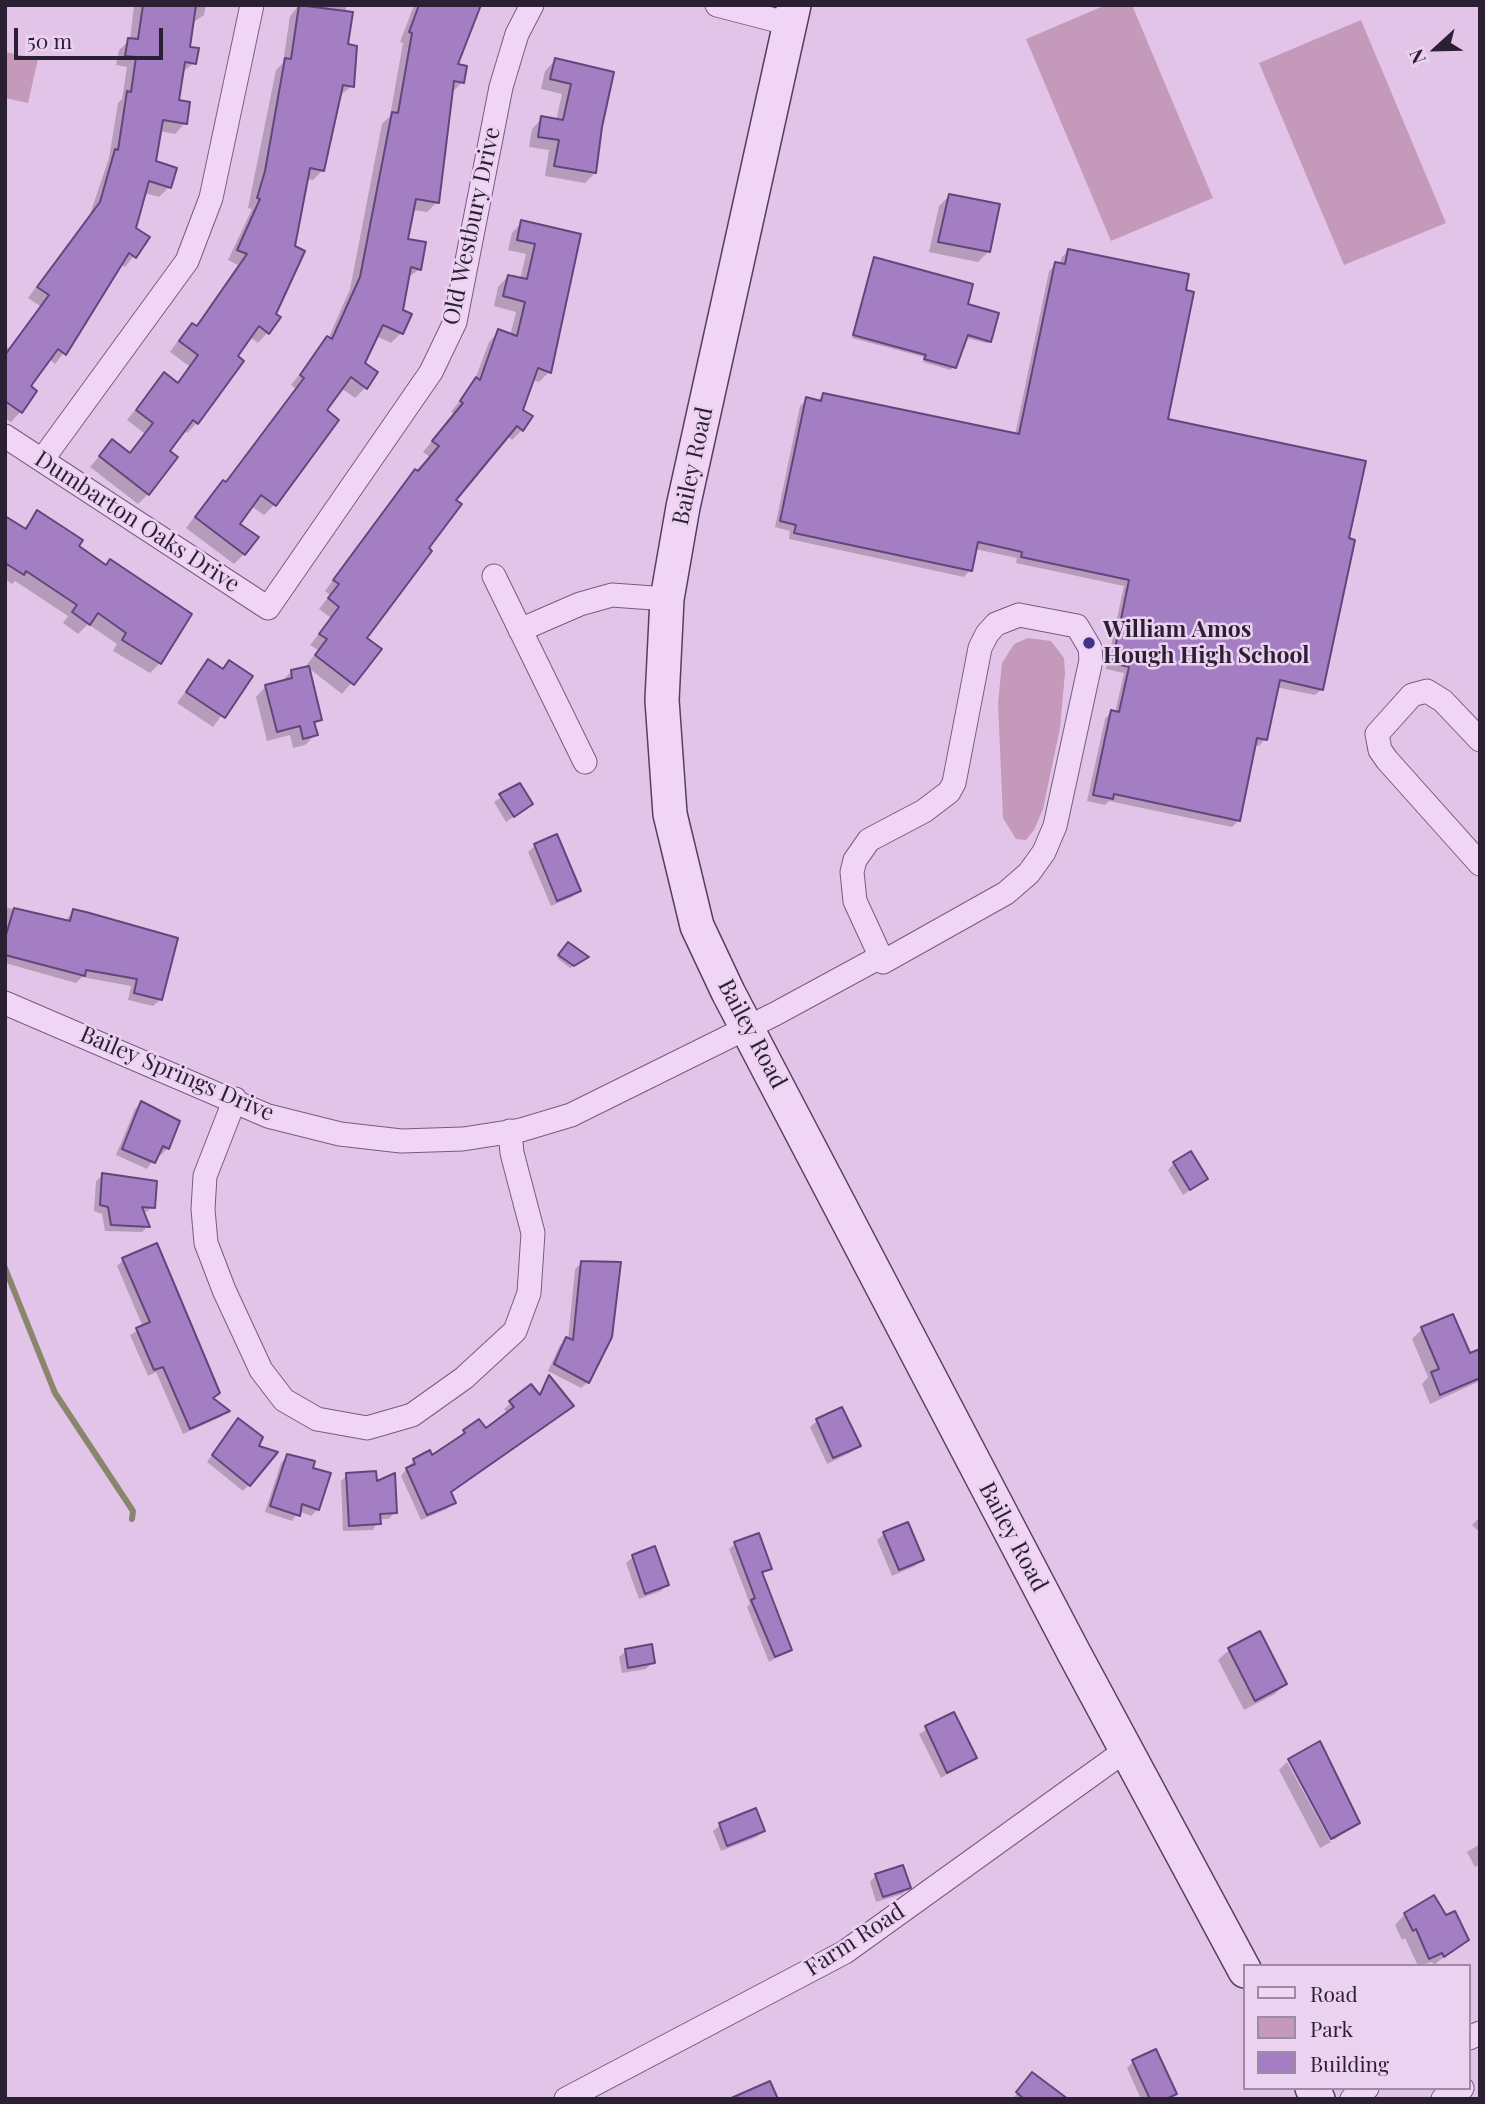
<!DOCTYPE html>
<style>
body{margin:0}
#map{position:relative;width:1485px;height:2104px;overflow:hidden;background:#e3c4e9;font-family:"Playfair Display",serif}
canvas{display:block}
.frame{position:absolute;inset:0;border:7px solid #2b1f33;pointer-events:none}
.legend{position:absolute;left:1243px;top:1964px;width:228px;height:126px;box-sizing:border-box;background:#ecd2f1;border:2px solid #9f8aa5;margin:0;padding:9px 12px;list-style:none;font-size:21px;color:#2b1f33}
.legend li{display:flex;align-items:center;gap:14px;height:35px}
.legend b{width:35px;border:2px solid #9f8aa5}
.north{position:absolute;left:1401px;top:14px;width:70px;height:70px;-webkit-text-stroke:5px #ecd2f1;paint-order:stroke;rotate:248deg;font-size:19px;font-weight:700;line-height:28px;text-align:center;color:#2b1f33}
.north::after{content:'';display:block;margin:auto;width:24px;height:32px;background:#2b1f33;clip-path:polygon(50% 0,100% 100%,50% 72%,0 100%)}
.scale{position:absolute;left:14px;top:28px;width:149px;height:32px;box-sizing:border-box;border:4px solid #2b1f33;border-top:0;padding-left:9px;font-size:21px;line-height:24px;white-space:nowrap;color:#2b1f33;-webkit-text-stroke:5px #ecd2f1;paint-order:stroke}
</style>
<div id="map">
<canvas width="1485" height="2104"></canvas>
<div class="frame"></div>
<ul class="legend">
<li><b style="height:9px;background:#f0d6f4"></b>Road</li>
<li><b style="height:19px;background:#c599ba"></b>Park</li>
<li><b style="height:19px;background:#a47ec3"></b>Building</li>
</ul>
<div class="north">N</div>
<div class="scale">50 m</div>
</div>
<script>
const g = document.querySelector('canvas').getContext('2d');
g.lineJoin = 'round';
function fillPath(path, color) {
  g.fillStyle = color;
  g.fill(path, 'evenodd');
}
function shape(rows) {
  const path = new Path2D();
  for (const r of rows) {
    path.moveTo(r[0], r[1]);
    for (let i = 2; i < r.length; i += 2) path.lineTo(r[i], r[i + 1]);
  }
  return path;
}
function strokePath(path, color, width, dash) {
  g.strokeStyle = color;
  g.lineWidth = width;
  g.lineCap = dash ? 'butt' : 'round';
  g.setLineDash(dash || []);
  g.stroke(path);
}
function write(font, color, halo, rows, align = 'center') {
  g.font = font + ' "Playfair Display",serif';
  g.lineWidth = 5;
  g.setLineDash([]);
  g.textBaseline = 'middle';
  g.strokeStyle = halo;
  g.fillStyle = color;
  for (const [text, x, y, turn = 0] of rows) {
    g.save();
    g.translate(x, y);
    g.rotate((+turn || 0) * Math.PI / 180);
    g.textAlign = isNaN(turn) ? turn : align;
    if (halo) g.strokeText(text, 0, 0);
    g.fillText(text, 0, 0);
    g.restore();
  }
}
fillPath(shape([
 [1106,5,1132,5,1213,198,1111,241,1026,39],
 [1361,20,1446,223,1344,265,1259,63],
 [5,52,38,59,28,103,5,98],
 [1028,638,1051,641,1064,658,1065,673,1060,728,1043,809,1034,830,1026,840,1016,839,1003,818,998,703,1002,663,1014,644]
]), '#c599ba');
fillPath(shape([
 [134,5,206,5,204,15,191,24,188,48,194,63,181,73,177,102,185,123,175,134,159,131,154,163,169,187,159,197,144,193,134,228,148,238,125,267,120,264,107,282,110,284,77,330,80,332,55,364,49,359,28,386,21,411,11,422,5,418,5,346,9,348,40,306,28,298,90,214,109,158,118,103,122,99,127,67,116,65,119,50,130,40],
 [299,5,346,5,346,46,352,86,339,96,323,170,313,180,306,179,268,332,258,343,250,337,197,423,187,433,183,430,167,451,148,494,138,504,90,467,112,441,129,454,144,433,127,420,155,385,176,384,189,366,170,352,182,335,192,325,195,327,238,265,228,260,252,209,248,208,276,70,283,63,290,16],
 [414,5,466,5,456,66,463,82,452,92,437,202,427,212,412,210,406,240,420,269,407,278,401,311,401,333,391,343,376,336,363,364,366,387,355,398,341,388,325,411,337,420,274,505,264,515,251,506,238,524,244,554,234,564,186,528,213,492,223,482,225,483,296,389,291,385,329,337,350,289,382,124,390,116,403,43,400,42],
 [555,60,600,127,595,173,585,183,545,176,549,150,529,147,532,129,542,118,556,121,562,94,541,89,545,71],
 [949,196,988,252,978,262,929,252,939,206],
 [522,222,579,236,549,372,539,382,532,380,521,410,522,430,512,440,507,436,454,500,365,638,379,649,342,694,306,666,318,650,310,645,331,618,319,609,330,595,325,591,406,481,430,457,423,452,454,414,451,412,474,382,489,342,499,331,510,336,516,312,494,306,498,287,508,276,520,279,526,254,508,250,512,233],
 [1068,251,1166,420,1347,540,1322,689,1315,695,1276,687,1265,739,1259,746,1254,745,1238,821,1232,827,1109,801,1105,805,1087,801,1105,719,1111,712,1115,713,1124,673,1106,669,1124,586,1016,563,1017,558,975,549,970,570,964,577,789,539,790,531,775,527,800,406,807,399,817,401,823,395,1015,435,1049,271,1056,264,1060,265,1062,257],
 [875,259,965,306,990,341,987,343,966,338,951,370,923,362,924,357,852,338],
 [38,512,76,547,190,614,160,663,150,673,113,651,117,644,88,624,78,634,63,623,68,616,15,581,12,584,5,579,5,518,23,529],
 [208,661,221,670,229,662,250,677,213,727,177,703],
 [291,672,321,719,313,726,316,734,305,745,293,748,290,735,267,741,256,697,266,686,281,682],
 [519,786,524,810,506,822,494,802],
 [535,846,579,891,572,897,551,906,528,852],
 [5,907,65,922,73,911,125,922,176,939,161,999,153,1006,128,1000,131,986,82,977,76,983,5,963],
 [565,947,584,960,570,968,557,958],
 [141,1103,168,1148,161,1155,158,1153,147,1169,116,1155,135,1109],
 [1174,1163,1206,1179,1183,1195,1168,1170],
 [103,1175,153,1207,143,1214,148,1226,142,1232,105,1231,102,1214,94,1211,96,1181],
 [123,1260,218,1393,211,1400,227,1411,221,1417,183,1434,156,1372,148,1376,130,1335,143,1327,117,1266],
 [582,1263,588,1382,581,1388,548,1371,560,1345,568,1340,575,1269],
 [1422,1329,1469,1356,1480,1357,1480,1381,1430,1404,1422,1384,1428,1377,1412,1339],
 [549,1378,572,1406,450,1493,454,1502,447,1509,421,1520,401,1476,408,1467,414,1460,432,1458,459,1439,464,1431,485,1430,508,1414,504,1409,531,1386,538,1395],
 [817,1421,858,1446,852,1452,827,1464,810,1427],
 [232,1427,249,1485,243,1491,207,1462],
 [287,1456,311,1469,318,1509,311,1516,299,1511,292,1521,265,1512,281,1463],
 [347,1475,375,1483,395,1512,389,1519,379,1519,373,1530,343,1531,341,1481],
 [1480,1517,1480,1533,1472,1525],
 [884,1534,922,1559,915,1566,892,1576,877,1540],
 [735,1544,770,1568,761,1575,790,1649,769,1662,747,1607,750,1604,729,1549],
 [654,1549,667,1585,661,1591,639,1599,626,1563,633,1557],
 [1259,1634,1285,1684,1275,1694,1244,1710,1218,1660,1229,1650],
 [626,1651,653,1662,646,1669,622,1673,619,1657],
 [953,1714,975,1757,941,1778,919,1734],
 [1319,1744,1358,1822,1334,1840,1291,1761,1288,1761],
 [1287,1762,1331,1842,1320,1848,1279,1770],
 [755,1811,763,1830,757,1837,721,1851,713,1831,720,1825],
 [1480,1844,1480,1864,1475,1867,1467,1852],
 [876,1875,909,1887,902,1894,876,1902,870,1882],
 [1405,1914,1445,1917,1467,1939,1434,1965,1432,1962,1418,1966,1405,1938,1402,1940,1395,1925],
 [1133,2062,1174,2093,1169,2099,1141,2099,1127,2068],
 [1027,2079,1065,2099,1013,2099]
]), '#0003');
strokePath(shape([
 [5,1268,55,1393,133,1511,132,1519]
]), '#89866d', 6);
const building = shape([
 [143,5,196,5,190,47,199,48,196,64,185,62,179,100,190,102,187,124,163,120,156,161,177,168,171,188,149,181,136,228,150,237,136,258,129,253,66,355,58,349,31,386,37,391,22,413,5,401,5,355,49,295,37,287,100,202,115,149,118,150,127,91,131,92,136,57,125,56,128,38,138,39,143,5],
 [299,5,353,12,348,44,357,46,354,87,343,85,324,171,310,168,295,246,305,251,276,314,281,317,269,334,259,326,238,356,244,361,198,424,193,420,170,451,178,457,149,495,99,456,112,439,130,453,153,423,136,410,164,372,178,383,198,355,179,341,192,323,197,326,247,254,237,250,260,199,257,198,265,171,285,58,291,59,299,5],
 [419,5,481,5,458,64,467,66,464,83,454,81,439,203,416,199,408,239,426,242,421,270,411,267,403,310,412,314,403,334,383,325,365,363,378,372,367,389,351,377,327,410,339,420,276,506,261,495,240,524,259,537,245,555,195,517,223,480,226,482,304,378,300,375,327,336,332,339,360,277,392,112,398,113,412,33,409,32,419,5],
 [555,58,614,72,602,127,596,173,554,166,559,140,538,137,541,116,563,120,571,84,550,79,555,58],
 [949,194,1000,204,990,252,938,242,949,194],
 [521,220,581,234,551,373,538,368,523,410,533,416,523,431,517,426,456,500,462,504,429,548,432,551,367,638,382,649,354,685,315,655,327,639,319,634,339,607,328,598,339,584,333,580,415,469,418,471,439,446,432,441,463,403,460,401,476,377,480,380,498,329,517,336,525,302,503,296,508,275,527,279,535,244,517,240,521,220],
 [1068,249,1189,274,1186,290,1194,292,1168,419,1366,461,1349,538,1355,540,1323,690,1280,680,1267,740,1257,738,1240,821,1114,794,1113,799,1093,795,1111,710,1119,712,1129,667,1112,663,1129,580,1021,557,1022,552,978,542,972,571,794,533,796,525,780,521,806,397,821,401,823,393,1019,434,1055,262,1065,264,1068,249],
 [874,257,973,284,968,304,999,313,991,342,968,335,956,368,924,359,926,355,853,335,874,257],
 [37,510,83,540,79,546,106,565,110,559,192,614,161,664,122,640,126,633,98,613,90,625,72,612,77,605,26,571,24,575,5,563,5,516,26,529,37,510],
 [208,659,223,669,229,660,253,676,225,718,186,692,208,659],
 [309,666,322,720,314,722,318,735,303,739,300,726,277,732,265,685,292,678,291,670,309,666],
 [520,783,533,804,514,817,499,794,520,783],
 [557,834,581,891,557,901,534,844,557,834],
 [14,908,70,921,73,909,86,912,178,938,162,1000,134,993,137,979,86,970,85,976,5,955,5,938,14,908],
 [568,942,589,957,574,966,558,955,568,942],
 [141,1101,180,1121,169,1149,163,1146,155,1163,122,1149,141,1101],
 [1191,1151,1208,1179,1190,1190,1173,1162,1191,1151],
 [102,1173,157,1181,155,1208,142,1207,150,1227,111,1225,108,1207,100,1205,102,1173],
 [157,1243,220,1393,213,1398,230,1411,190,1429,163,1367,154,1370,136,1328,150,1322,122,1258,157,1243],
 [581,1261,621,1262,612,1337,589,1383,554,1364,566,1337,573,1340,581,1261],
 [1453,1314,1470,1353,1480,1349,1480,1378,1440,1395,1431,1372,1439,1369,1421,1327,1453,1314],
 [549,1375,574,1406,451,1492,456,1503,427,1515,406,1468,415,1464,413,1459,430,1450,432,1455,465,1433,463,1430,479,1419,486,1428,514,1407,509,1401,531,1384,540,1395,549,1375],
 [842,1407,861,1446,833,1458,816,1419,842,1407],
 [238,1418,263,1437,259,1446,278,1452,250,1486,212,1455,238,1418],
 [287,1454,315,1461,313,1468,331,1473,319,1510,302,1504,300,1516,270,1506,287,1454],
 [376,1471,377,1481,395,1473,397,1513,380,1514,381,1524,349,1526,346,1473,376,1471],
 [908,1522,924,1560,899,1570,883,1532,908,1522],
 [759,1533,772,1569,762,1572,792,1650,775,1657,751,1600,755,1598,734,1542,759,1533],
 [655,1546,669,1585,645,1594,632,1555,655,1546],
 [1260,1631,1287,1684,1255,1701,1228,1648,1260,1631],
 [652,1644,655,1663,628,1668,625,1649,652,1644],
 [954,1712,977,1758,947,1773,925,1726,954,1712],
 [1320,1741,1360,1823,1331,1839,1288,1759,1320,1741],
 [756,1808,765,1831,727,1846,719,1823,756,1808],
 [903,1865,911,1888,883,1897,875,1874,903,1865],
 [1434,1895,1446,1915,1455,1911,1469,1940,1444,1957,1442,1953,1429,1959,1416,1929,1413,1931,1404,1913,1434,1895],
 [1156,2049,1177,2094,1166,2099,1150,2099,1132,2060,1156,2049],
 [1032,2072,1068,2099,1024,2099,1016,2092,1032,2072],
 [770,2081,778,2099,729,2099,770,2081]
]);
fillPath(building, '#a47ec3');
strokePath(building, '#63457d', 2);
const street = shape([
 [717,5,790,24],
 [5,436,268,608,431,372,455,322,501,87,517,34,532,5],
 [42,460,187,261,211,198,252,5],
 [494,576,585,762],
 [1019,615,1077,626,1090,648,1091,660,1055,826,1044,852,1029,873,1006,893,883,962,855,901,852,872,855,860,869,840,924,811,949,792,954,783,980,648,987,634,996,624,1019,615],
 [520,630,580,604,612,595,667,599],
 [1480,740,1443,701,1427,691,1412,695,1377,734,1380,750,1387,760,1480,864],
 [5,1003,268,1116,340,1134,401,1141,463,1139,521,1130,571,1115,775,1014,880,957],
 [235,1099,205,1176,203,1209,206,1243,224,1290,261,1370,284,1400,317,1419,367,1428,412,1415,464,1378,515,1331,529,1293,533,1233,512,1153,510,1131],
 [1469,2038,1480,2033],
 [566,2099,845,1952,1126,1750],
 [1352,2099,1367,2088],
 [1443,2099,1462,2088]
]);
const secondary = shape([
 [794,5,683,507,667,599,662,700,670,814,697,926,728,992,1074,1653,1245,1971],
 [1312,2088,1318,2099]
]);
strokePath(street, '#755c81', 25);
strokePath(secondary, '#563f63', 36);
strokePath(street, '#f0d6f4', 23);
strokePath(secondary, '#f0d6f4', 33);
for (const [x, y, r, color] of [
 [1089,643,7,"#3f3389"]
]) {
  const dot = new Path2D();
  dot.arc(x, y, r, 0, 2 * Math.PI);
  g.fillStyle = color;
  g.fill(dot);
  strokePath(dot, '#ecd2f1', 2.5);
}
write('23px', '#2b1f33', '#ecd2f1', [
 ["Old Westbury Drive",472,226,-78],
 ["Bailey Road",693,466,-78],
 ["Dumbarton Oaks Drive",137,522,33],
 ["Bailey Road",752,1034,62],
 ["Bailey Springs Drive",177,1074,23],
 ["Bailey Road",1013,1537,62],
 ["Farm Road",855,1940,-33]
]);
write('bold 23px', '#2b1f33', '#ecd2f1', [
 ["William Amos",1103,630],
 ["Hough High School",1103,656]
], 'left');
</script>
